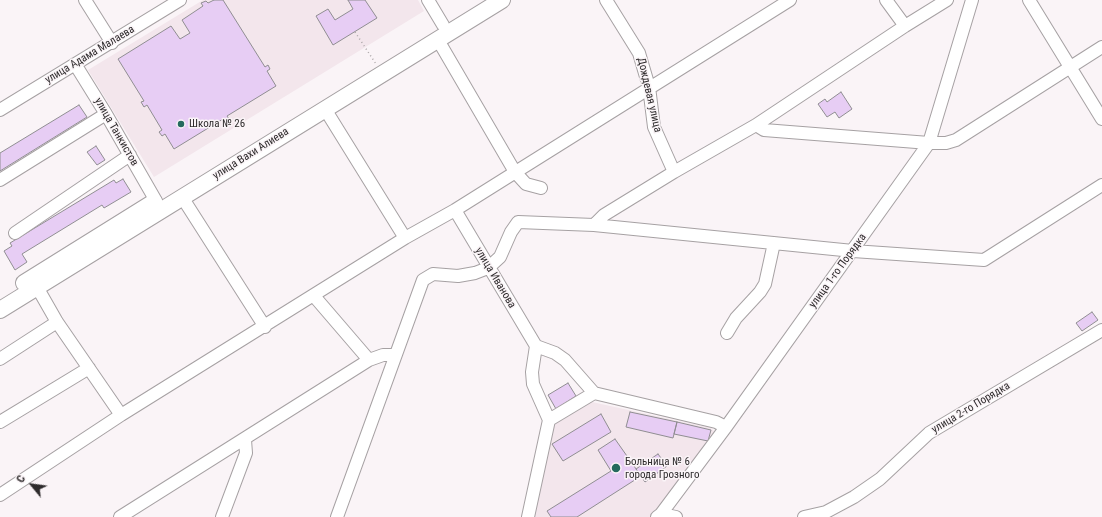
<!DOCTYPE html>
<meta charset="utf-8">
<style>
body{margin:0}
#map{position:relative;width:1102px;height:517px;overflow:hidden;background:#faf4f7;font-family:"Roboto Condensed",sans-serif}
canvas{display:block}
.north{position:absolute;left:12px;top:465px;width:40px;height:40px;-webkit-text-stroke:3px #faf4f7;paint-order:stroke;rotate:299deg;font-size:11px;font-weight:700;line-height:16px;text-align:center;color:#2e2b2c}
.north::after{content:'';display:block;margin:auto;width:14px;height:18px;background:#2e2b2c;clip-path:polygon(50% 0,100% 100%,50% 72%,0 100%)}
</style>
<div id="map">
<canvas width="1102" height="517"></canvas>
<div class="north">С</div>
</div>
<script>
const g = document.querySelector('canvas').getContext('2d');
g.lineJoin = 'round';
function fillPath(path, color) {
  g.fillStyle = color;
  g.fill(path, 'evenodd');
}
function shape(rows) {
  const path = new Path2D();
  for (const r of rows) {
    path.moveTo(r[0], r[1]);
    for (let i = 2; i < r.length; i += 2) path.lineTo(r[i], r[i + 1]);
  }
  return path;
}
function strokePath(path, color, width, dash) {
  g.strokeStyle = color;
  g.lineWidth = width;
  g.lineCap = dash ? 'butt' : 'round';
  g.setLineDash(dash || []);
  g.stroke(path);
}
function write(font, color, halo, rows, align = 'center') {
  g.font = font + ' "Roboto Condensed",sans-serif';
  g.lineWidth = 3;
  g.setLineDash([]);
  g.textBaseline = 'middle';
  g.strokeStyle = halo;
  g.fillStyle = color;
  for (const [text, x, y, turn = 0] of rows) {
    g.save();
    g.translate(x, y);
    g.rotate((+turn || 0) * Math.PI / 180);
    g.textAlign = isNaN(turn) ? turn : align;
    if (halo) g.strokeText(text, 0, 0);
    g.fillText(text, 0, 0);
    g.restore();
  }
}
fillPath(shape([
 [203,0,418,0,424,11,154,177,88,70],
 [592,402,711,428,714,431,713,437,651,517,531,517,552,426]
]), '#f3e6ec');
const building = shape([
 [214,0,223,0,265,67,268,65,270,69,267,71,276,86,227,116,229,119,224,122,223,119,174,149,165,134,162,136,159,132,162,130,147,105,144,107,141,102,144,101,118,59,171,26,180,39,190,33,182,20,203,6,201,3,206,1,208,3,214,0],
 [348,0,365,0,377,18,333,45,316,16,328,9,335,20,353,9,348,0],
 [841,92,852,109,839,118,835,112,827,117,818,104,825,99,827,102,841,92],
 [79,105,87,117,0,171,0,153,79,105],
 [96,146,105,160,97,165,87,152,96,146],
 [123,179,131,192,104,208,102,205,22,254,27,262,15,270,4,251,12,246,10,243,114,180,116,183,123,179],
 [1092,312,1098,320,1082,331,1076,323,1092,312],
 [568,383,576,396,556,409,548,395,568,383],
 [630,412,677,422,673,438,626,427,630,412],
 [601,414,611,432,563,461,552,444,601,414],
 [677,422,711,430,708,441,674,434,677,422],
 [615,439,641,476,577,517,551,517,547,511,611,471,598,450,615,439],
 [658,454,667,466,645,482,636,469,658,454]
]);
fillPath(building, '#e7cdf4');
strokePath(building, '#908e92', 1);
const minor = shape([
 [85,0,112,43],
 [428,0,443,25],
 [606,0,639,53,649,87,654,127,674,172],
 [886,0,905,26],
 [1029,0,1102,119],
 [438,40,515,172,526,184,541,188],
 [75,64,106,114,156,201],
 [325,109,405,238],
 [0,110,180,0],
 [756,125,764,130,929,143,946,143,956,140,1102,47],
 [0,180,106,114],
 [182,197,265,327],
 [455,210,536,346,532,372,533,384,549,420],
 [594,225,604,215,674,172,756,125,905,26,947,0],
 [15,233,130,155],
 [37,287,57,322,121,415],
 [314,296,369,360],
 [727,333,736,318,760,292,765,284,774,243],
 [536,346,555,353,565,360,594,393],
 [0,359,57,322],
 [0,422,89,368],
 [0,495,121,415,405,238,455,210,790,0],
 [661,514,676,517],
 [120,517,369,360,383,355,395,355],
 [222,517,246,453,245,440],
 [337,517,423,280,433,274,458,276,475,273,488,268,500,257,511,232,518,222,594,225,853,251,984,260,1102,185],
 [528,517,549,420,594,393,716,422,726,427],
 [657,517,661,514,726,427,929,143,972,0],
 [804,517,826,512,854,497,880,479,929,433,1102,330]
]);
const major = shape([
 [24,283,154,202],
 [0,310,502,0]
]);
strokePath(minor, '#a6a1a3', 14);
strokePath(major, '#a6a1a3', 18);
strokePath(shape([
 [355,32,376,64]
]), '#aca7a9', 1.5, [1, 3]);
strokePath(minor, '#fff', 12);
strokePath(major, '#fff', 16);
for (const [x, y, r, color] of [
 [181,124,4,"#246a5e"],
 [616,468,5,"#246a5e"]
]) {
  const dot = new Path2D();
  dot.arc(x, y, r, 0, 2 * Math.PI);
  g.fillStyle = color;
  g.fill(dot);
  strokePath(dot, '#faf4f7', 1.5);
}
write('11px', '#2e2b2c', '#faf4f7', [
 ["улица Адама Малаева",90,55,-31],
 ["Дождевая улица",649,95,77],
 ["улица Танкистов",116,132,60],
 ["улица Вахи Алиева",251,154,-32],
 ["улица 1-го Порядка",838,271,-54],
 ["улица Иванова",495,278,59],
 ["улица 2-го Порядка",971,408,-31]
]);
write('11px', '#2e2b2c', '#faf4f7', [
 ["Школа № 26",189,124],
 ["Больница № 6",625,462],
 ["города Грозного",625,475]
], 'left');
</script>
